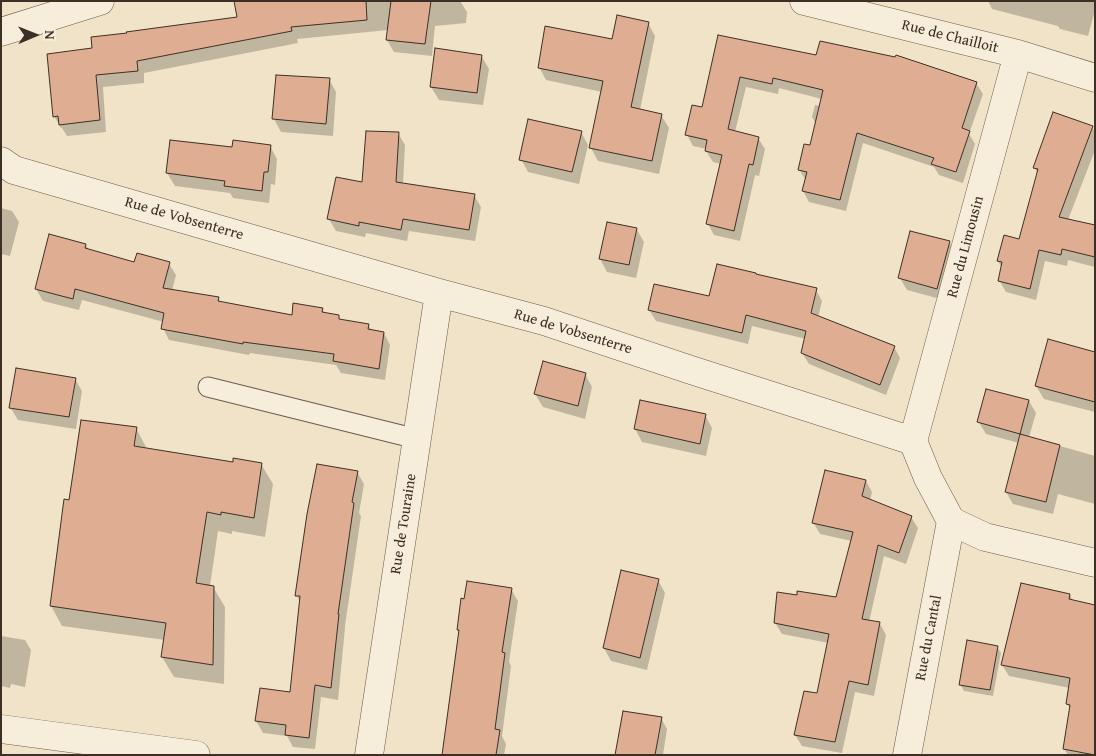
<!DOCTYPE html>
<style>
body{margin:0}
#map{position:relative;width:1096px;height:756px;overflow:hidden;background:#f1e3c7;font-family:"Gentium Book Plus",serif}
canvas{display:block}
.frame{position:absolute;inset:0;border:2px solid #3e2f26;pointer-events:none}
.north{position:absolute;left:10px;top:10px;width:50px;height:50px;-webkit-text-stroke:4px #f6eddb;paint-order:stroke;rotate:89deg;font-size:14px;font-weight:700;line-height:20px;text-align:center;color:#3e2f26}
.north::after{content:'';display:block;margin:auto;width:18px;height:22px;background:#3e2f26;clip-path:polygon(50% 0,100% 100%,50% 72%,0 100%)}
</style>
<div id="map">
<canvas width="1096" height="756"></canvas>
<div class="frame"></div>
<div class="north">N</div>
</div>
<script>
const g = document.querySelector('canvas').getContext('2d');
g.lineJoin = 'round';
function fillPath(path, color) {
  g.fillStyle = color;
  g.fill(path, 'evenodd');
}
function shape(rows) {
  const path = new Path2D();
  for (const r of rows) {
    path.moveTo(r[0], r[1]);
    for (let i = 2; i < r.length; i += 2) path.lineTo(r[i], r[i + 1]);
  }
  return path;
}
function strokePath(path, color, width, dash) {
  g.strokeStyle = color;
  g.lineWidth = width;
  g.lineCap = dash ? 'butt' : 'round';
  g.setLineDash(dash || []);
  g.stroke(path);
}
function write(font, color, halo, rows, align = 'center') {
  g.font = font + ' "Gentium Book Plus",serif';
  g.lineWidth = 4;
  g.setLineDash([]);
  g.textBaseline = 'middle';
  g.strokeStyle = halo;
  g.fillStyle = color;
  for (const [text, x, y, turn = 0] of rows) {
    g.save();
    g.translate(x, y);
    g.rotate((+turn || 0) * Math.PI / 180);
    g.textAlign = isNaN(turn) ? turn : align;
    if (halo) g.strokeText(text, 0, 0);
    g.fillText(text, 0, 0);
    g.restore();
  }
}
fillPath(shape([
 [235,1,460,1,467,12,466,23,435,26,432,56,394,52,387,40,388,30,297,39,298,43,144,73,144,83,103,87,106,132,67,136,62,128,61,128,54,116,94,49,239,18],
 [988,1,1095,1,1095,10,1088,36,1060,29,1058,26,992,9],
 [648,23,655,36,640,110,661,115,669,128,659,174,598,161,591,148,602,92,546,80,539,67,613,41],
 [719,37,817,56,976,83,983,94,969,134,975,144,963,183,939,175,934,167,863,143,846,211,809,202,803,191,806,181,799,169,811,146,816,124,812,117,815,105,821,106,822,99,779,88,778,94,746,87,735,132,758,138,765,149,759,176,755,175,740,241,714,235,708,224,721,164,713,162,706,151,707,149,693,146,687,135,703,109],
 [482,57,489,69,483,105,439,100,431,87],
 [329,79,336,92,333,136,281,132,274,119],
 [1092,127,1095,132,1095,150,1068,220,1095,227,1095,267,1068,260,1067,266,1045,261,1036,300,1006,292,999,280,1002,268,998,261,1020,241,1038,174,1034,167],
 [581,132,588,145,579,184,528,172,521,159],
 [398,133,405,145,403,184,474,195,481,207,475,241,409,231,407,241,366,233,365,237,336,231,329,219,363,184],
 [171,141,233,148,270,146,277,159,275,185,271,184,269,203,233,198,230,193,175,186,167,173],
 [1,208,12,211,19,222,10,256,1,254],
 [637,230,644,242,636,278,607,272,600,259],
 [949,242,956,255,944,300,907,290,900,278],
 [86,245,89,250,134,264,169,264,176,275,172,291,219,299,221,303,293,316,322,309,325,314,338,316,341,321,368,325,372,331,384,333,390,345,385,380,341,373,336,365,250,353,249,355,169,340,163,328,164,322,82,300,79,310,43,301,36,289],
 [816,290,822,301,818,318,894,347,900,358,886,395,809,364,802,353,806,339,752,326,748,344,656,321,649,310,710,298],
 [1095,353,1095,412,1044,399,1036,386],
 [585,374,592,387,585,419,543,407,535,394],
 [75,379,82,391,76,429,18,420,10,407],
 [1029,401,1036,413,1029,437,1095,456,1095,504,1058,494,1053,514,1013,504,1006,492,1019,443,986,434,978,421],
 [705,415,712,428,706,456,642,442,635,429],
 [136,428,147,449,234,463,261,464,273,484,265,537,232,531,232,534,218,531,210,586,213,587,225,607,224,684,174,677,162,657,165,640,62,626,51,606,70,501],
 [357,472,364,484,359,513,361,516,345,626,345,628,338,700,321,697,315,749,293,747,287,736,263,733,256,721,291,693,301,603,296,595],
 [866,481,872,492,870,501,911,517,918,528,906,564,884,556,869,622,880,624,886,635,874,696,855,692,842,753,802,746,795,735,818,695,829,643,782,634,775,623,798,596,836,598,852,541,820,534,813,522],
 [658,580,665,593,647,670,611,661,604,648],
 [511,589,518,601,509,662,511,666,502,736,506,744,504,755,443,755,460,633,458,630],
 [1070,595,1073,601,1095,755,1068,755,1064,749,1071,710,1067,704,1070,688,1009,676,1002,665],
 [1,636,25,640,31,650,25,687,11,684,10,688,1,686],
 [997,647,1001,653,993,696,964,691,960,684],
 [661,718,667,729,663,755,616,755]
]), '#0003');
const building = shape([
 [234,1,366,1,367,20,291,27,292,31,137,61,138,71,96,75,100,120,59,125,58,116,53,117,47,54,92,48,91,37,127,33,126,32,237,17,234,1],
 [391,1,431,1,425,44,386,40,391,1],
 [617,15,649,22,631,107,662,114,652,161,589,148,603,81,538,68,545,26,612,39,617,15],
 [718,35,816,55,820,41,895,57,896,55,977,82,962,128,970,131,956,172,931,164,934,158,857,133,840,200,802,191,807,172,798,170,804,144,810,145,823,90,773,78,772,84,740,77,728,129,759,137,753,165,749,164,734,231,706,224,722,155,705,151,707,140,685,135,692,105,702,107,718,35],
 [435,48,482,55,477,93,430,87,435,48],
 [276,75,330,78,326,124,272,119,276,75],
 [1053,112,1093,126,1059,217,1095,225,1095,257,1062,249,1061,255,1039,250,1030,289,998,281,1002,262,997,261,1004,235,1019,239,1038,169,1033,168,1053,112],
 [528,119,582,131,572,172,519,160,528,119],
 [366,131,399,132,396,182,475,194,469,230,403,219,401,230,359,222,359,226,327,219,336,177,362,182,366,131],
 [170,140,232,147,233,140,271,145,268,172,264,172,262,191,224,186,225,181,166,173,170,140],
 [607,222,637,228,629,265,599,259,607,222],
 [910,231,950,241,937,289,898,278,910,231],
 [49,234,86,244,85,248,134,262,137,253,170,262,163,288,219,297,218,301,292,315,293,303,323,308,322,312,339,315,339,319,369,324,368,329,384,332,379,369,333,361,334,354,243,342,243,344,161,329,164,313,75,289,73,299,35,289,49,234],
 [717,264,756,273,756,274,817,288,811,313,895,346,880,385,801,353,806,331,746,315,742,333,648,310,654,284,709,296,717,264],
 [1048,339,1095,352,1095,402,1035,386,1048,339],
 [543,361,586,373,578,406,534,394,543,361],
 [16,368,76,378,69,417,9,408,16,368],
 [986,389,1029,400,1020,434,977,422,986,389],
 [640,400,706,414,700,444,634,429,640,400],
 [81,420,137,427,134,446,233,462,233,458,262,463,254,518,221,512,221,515,207,512,196,583,214,586,213,665,161,657,166,623,50,606,64,499,69,500,81,420],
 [1020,434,1060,445,1046,502,1005,492,1020,434],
 [317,464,358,471,352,502,354,503,338,614,339,614,331,688,315,685,309,738,285,735,286,725,255,721,260,688,290,692,300,596,295,596,307,514,317,464],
 [825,470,866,480,862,496,912,516,899,553,878,545,862,619,880,622,868,685,849,681,835,742,794,735,804,691,817,693,829,634,774,623,777,592,797,595,797,591,836,597,853,532,812,523,825,470],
 [621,570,659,579,640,658,603,648,621,570],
 [467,581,512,588,502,652,505,653,495,729,500,730,496,755,442,755,459,630,457,630,461,598,464,599,467,581],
 [1021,583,1070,594,1069,599,1095,605,1095,755,1063,749,1070,705,1066,704,1070,678,1001,665,1021,583],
 [967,640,998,646,990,690,959,685,967,640],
 [623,711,662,717,655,755,615,755,623,711]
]);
fillPath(building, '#dead92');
strokePath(building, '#3e2f26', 1);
const lane = shape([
 [208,387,417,439]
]);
const street = shape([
 [804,1,1018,54,1095,78],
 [1,32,100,1],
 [1,161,14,170,439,293,544,321,691,370,913,441,928,478,951,521,985,537,1095,563],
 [913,441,1018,54],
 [1,729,196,755],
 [369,755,439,293],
 [907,755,951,521]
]);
strokePath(lane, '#6b5c4e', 21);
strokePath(street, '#6b5c4e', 29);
strokePath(lane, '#f6eddb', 19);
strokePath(street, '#f6eddb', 28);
write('15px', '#3e2f26', '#f6eddb', [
 ["Rue de Chailloit",950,37,14],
 ["Rue de Vobsenterre",184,219,16],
 ["Rue du Limousin",966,247,-75],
 ["Rue de Vobsenterre",573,332,17],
 ["Rue de Touraine",404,524,-81],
 ["Rue du Cantal",929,638,-79]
]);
</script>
